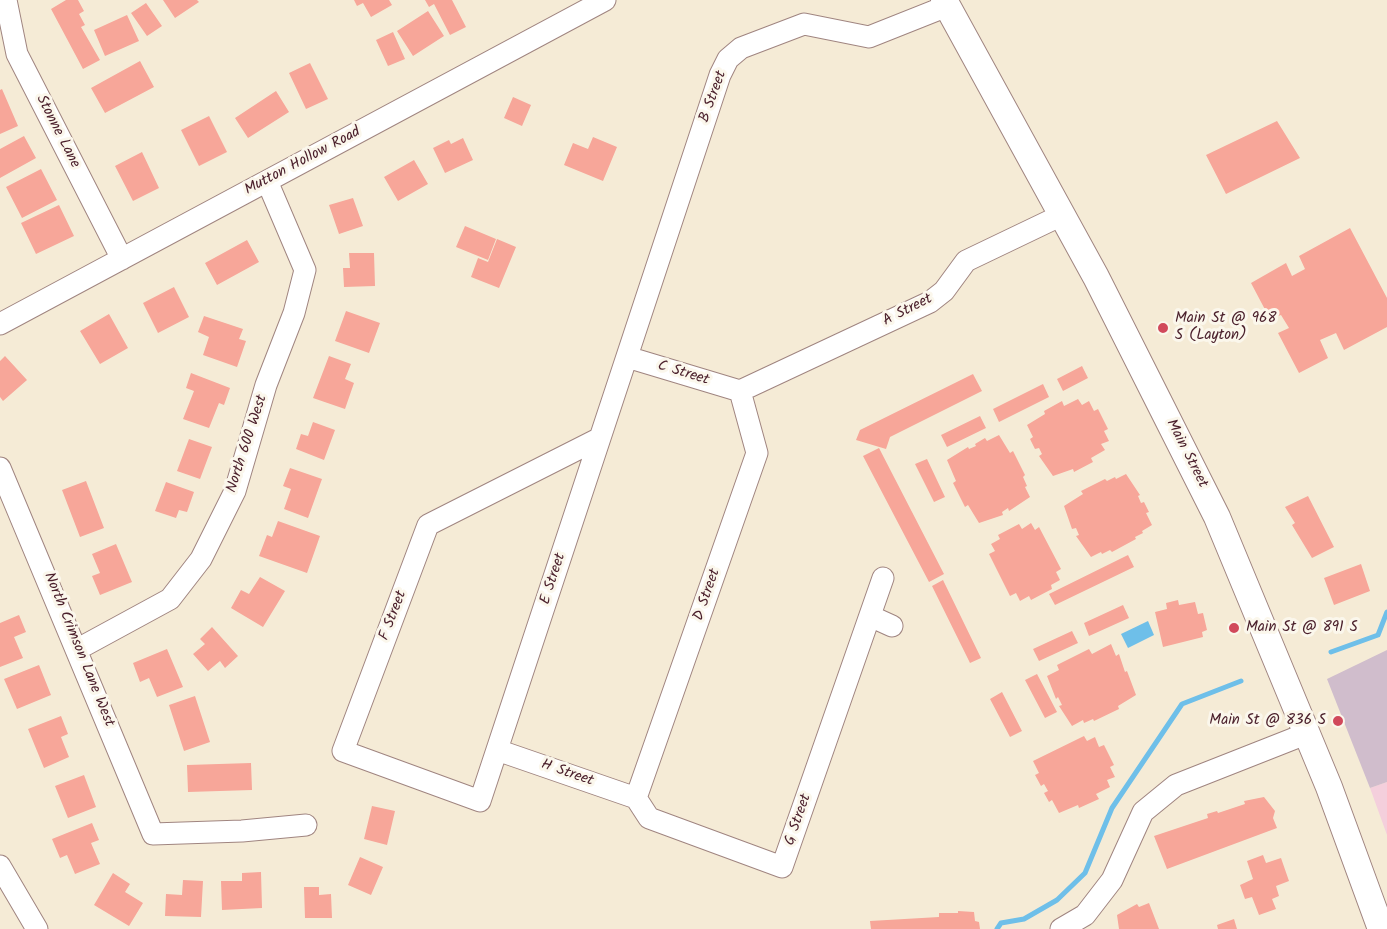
<!DOCTYPE html>
<style>
body{margin:0}
canvas{display:block;background:#f5ebd6}
</style>
<canvas width="1387" height="929"></canvas>
<script>
const g = document.querySelector('canvas').getContext('2d');
g.lineJoin = 'round';
function fillPath(path, color) {
  g.fillStyle = color;
  g.fill(path, 'evenodd');
}
function shape(rows) {
  const path = new Path2D();
  for (const r of rows) {
    path.moveTo(r[0], r[1]);
    for (let i = 2; i < r.length; i += 2) path.lineTo(r[i], r[i + 1]);
  }
  return path;
}
function strokePath(path, color, width, dash) {
  g.strokeStyle = color;
  g.lineWidth = width;
  g.lineCap = dash ? 'butt' : 'round';
  g.setLineDash(dash || []);
  g.stroke(path);
}
function write(font, color, halo, rows, align = 'center') {
  g.font = font + ' Kalam,sans-serif';
  g.lineWidth = 6;
  g.setLineDash([]);
  g.textBaseline = 'middle';
  g.strokeStyle = halo;
  g.fillStyle = color;
  for (const [text, x, y, turn = 0] of rows) {
    g.save();
    g.translate(x, y);
    g.rotate((+turn || 0) * Math.PI / 180);
    g.textAlign = isNaN(turn) ? turn : align;
    if (halo) g.strokeText(text, 0, 0);
    g.fillText(text, 0, 0);
    g.restore();
  }
}
fillPath(shape([
 [1387,782,1387,835,1370,788]
]), '#f4cfdc');
fillPath(shape([
 [1387,650,1387,782,1370,788,1327,679]
]), '#d0bdcc');
fillPath(shape([
 [1148,621,1154,635,1128,648,1121,634]
]), '#6ebfe9');
strokePath(shape([
 [1331,652,1378,635,1387,612],
 [997,929,1001,923,1024,919,1057,900,1085,873,1112,808,1182,704,1241,681]
]), '#6ebfe9', 5);
fillPath(shape([
 [66,0,78,0,84,11,79,14,85,25,81,27,100,60,83,69,51,9],
 [163,0,197,0,199,2,175,18],
 [354,0,389,0,392,5,371,17,363,3,357,6],
 [425,0,452,0,466,27,450,35,434,4,429,7],
 [146,3,162,26,147,36,131,13],
 [428,11,444,36,413,56,397,31],
 [127,15,139,41,105,56,94,30],
 [393,32,405,59,388,66,376,40],
 [140,61,154,87,105,113,91,88],
 [310,63,328,99,306,109,289,73],
 [2,89,18,126,0,134,0,90],
 [276,91,289,112,248,138,235,118],
 [513,97,531,105,522,126,504,118],
 [209,116,227,152,199,166,181,130],
 [1277,121,1300,158,1226,194,1206,155],
 [24,136,36,158,0,178,0,149],
 [593,137,617,147,603,181,564,165,573,143,588,149],
 [463,138,473,160,445,173,433,148,449,140,451,144],
 [142,152,159,188,133,201,115,166],
 [414,160,428,184,398,201,384,177],
 [41,169,57,200,22,218,6,187],
 [353,198,363,226,339,234,329,205],
 [59,205,74,236,36,254,21,223],
 [465,226,496,239,488,260,456,247],
 [1350,228,1387,298,1387,327,1344,350,1336,333,1320,340,1328,358,1299,373,1278,333,1289,328,1281,315,1270,319,1251,283,1286,263,1292,276,1305,269,1299,256],
 [497,239,516,247,499,288,471,277,478,258,488,262],
 [247,240,259,262,217,285,205,263],
 [349,253,374,253,375,286,344,287,343,268,350,268],
 [174,287,189,317,158,333,143,303],
 [346,311,380,323,369,353,335,341],
 [109,314,128,348,100,364,80,331],
 [204,316,243,329,239,339,246,341,237,367,203,355,209,337,198,332],
 [5,356,27,380,3,401,0,397,0,361],
 [329,356,351,364,345,379,354,383,345,409,313,398],
 [1082,366,1088,378,1063,391,1057,379],
 [191,373,230,388,224,405,219,403,209,428,183,419,194,391,186,388],
 [973,374,982,391,890,437,886,449,856,440,860,430],
 [1043,384,1049,397,999,422,993,409],
 [1078,399,1082,405,1089,401,1094,411,1098,409,1108,429,1104,431,1109,441,1101,444,1105,450,1091,458,1093,462,1074,472,1073,469,1053,476,1039,456,1042,454,1039,448,1035,449,1030,439,1033,437,1027,425,1045,414,1044,411,1062,401,1064,406],
 [980,416,986,428,947,447,941,435],
 [313,422,335,430,324,460,296,449,301,434,308,436],
 [999,435,1010,453,1013,451,1025,475,1023,477,1027,486,1025,487,1030,497,1009,511,1008,508,1002,512,1003,515,979,523,968,505,965,507,953,483,956,481,947,460,968,447,969,449,976,446,975,444,985,438,987,441],
 [189,439,212,447,200,479,177,471],
 [879,448,944,574,929,582,863,456],
 [927,459,945,497,934,502,915,464],
 [290,468,322,479,308,518,284,509,291,489,283,486],
 [1126,474,1140,495,1138,496,1141,503,1144,502,1149,512,1146,513,1152,525,1142,531,1143,533,1135,537,1136,539,1112,552,1110,550,1102,554,1101,552,1091,557,1076,536,1079,535,1076,528,1072,529,1064,506,1083,494,1081,491,1105,479,1107,481,1115,477,1116,479],
 [86,481,104,528,80,537,62,490],
 [166,482,194,492,187,512,179,510,176,518,155,511],
 [1308,496,1334,547,1312,558,1292,525,1295,523,1285,507],
 [278,521,320,536,307,573,259,556,267,535,272,537],
 [1031,523,1035,530,1039,527,1061,569,1056,572,1060,580,1051,585,1052,589,1031,600,1029,596,1020,601,1016,593,1010,596,989,554,995,551,991,544,1000,539,998,535,1019,524,1022,529],
 [116,544,132,582,100,595,92,576,100,573,92,554],
 [1128,555,1134,567,1055,605,1049,594],
 [1361,564,1370,591,1334,605,1324,578],
 [260,577,285,591,263,627,231,608,241,590,249,594],
 [943,580,981,658,970,663,932,586],
 [1178,600,1179,605,1195,602,1198,614,1203,613,1207,630,1202,632,1203,637,1163,647,1155,612,1167,609,1166,603],
 [1123,605,1129,618,1089,636,1084,623],
 [19,615,26,632,14,637,23,658,0,667,0,623],
 [212,627,238,656,225,668,220,661,208,671,193,654,205,644,200,639],
 [1072,631,1078,643,1039,661,1033,649],
 [1111,644,1116,656,1119,654,1125,672,1127,671,1136,695,1118,706,1119,709,1094,721,1093,719,1084,723,1083,720,1072,726,1059,706,1062,705,1058,697,1056,699,1047,676,1059,670,1057,665,1089,649,1092,654],
 [167,649,183,687,157,697,149,678,140,682,133,663],
 [39,665,51,695,17,709,4,679],
 [1037,674,1057,712,1045,718,1025,680],
 [1002,692,1022,731,1010,737,990,699],
 [195,696,210,742,184,751,169,705],
 [61,716,68,734,61,737,69,757,44,768,28,729],
 [1084,736,1087,741,1095,737,1099,747,1104,745,1114,765,1110,767,1115,777,1107,780,1110,787,1096,794,1099,799,1079,808,1078,805,1059,813,1052,800,1049,802,1044,793,1048,791,1044,784,1041,786,1035,775,1039,773,1033,761],
 [251,763,252,790,188,792,187,765],
 [84,775,96,807,68,818,55,786],
 [1264,797,1275,811,1273,818,1277,828,1167,869,1154,836,1208,818,1207,814,1217,811,1218,813,1245,804,1244,801],
 [372,806,395,811,387,845,364,839],
 [92,823,99,840,91,843,100,864,75,874,67,855,60,858,52,839],
 [1263,855,1266,863,1281,858,1289,881,1276,886,1279,896,1272,899,1276,909,1259,915,1252,897,1245,899,1240,885,1253,879,1247,861],
 [360,857,383,867,371,895,348,885],
 [261,872,262,908,222,910,221,881,242,881,242,873],
 [113,873,130,884,125,892,143,903,129,926,94,905],
 [183,880,203,881,201,917,165,916,166,894,182,895],
 [304,887,319,887,319,895,331,894,332,918,305,918],
 [1149,903,1159,929,1119,929,1117,915,1137,904,1139,907],
 [958,911,974,912,975,921,979,922,980,929,871,929,870,921,939,917,939,913,958,913],
 [1234,919,1237,929,1218,929,1217,925]
]), '#f7a699');
const minor = shape([
 [6,0,17,54,122,259],
 [0,324,605,0],
 [627,357,740,391],
 [740,391,930,302,944,291,966,261,1062,215],
 [600,438,428,525,343,751,480,801,720,75,728,59,741,48,804,24,869,37,947,6],
 [0,468,153,834,242,831,306,825],
 [870,616,892,626],
 [78,649,170,599,201,559,235,491,266,385,294,313,305,270,267,181],
 [497,750,636,798],
 [636,798,649,818,782,867,883,578],
 [636,798,757,453,740,391],
 [0,866,37,929],
 [1061,929,1085,915,1112,880,1143,812,1176,785,1308,733]
]);
const major = shape([
 [944,0,1096,277,1217,517,1329,787,1381,929]
]);
strokePath(minor, '#a08580', 23);
strokePath(major, '#a08580', 28);
strokePath(minor, '#fff', 21);
strokePath(major, '#fff', 26);
for (const [x, y, r, color] of [
 [1163,328,6,"#d1495b"],
 [1234,628,6,"#d1495b"],
 [1338,721,6,"#d1495b"]
]) {
  const dot = new Path2D();
  dot.arc(x, y, r, 0, 2 * Math.PI);
  g.fillStyle = color;
  g.fill(dot);
  strokePath(dot, '#fbf7ec', 2);
}
write('15px', '#4a1f2b', '#fbf7ec', [
 ["B Street",714,97,-70],
 ["Stonne Lane",57,132,63],
 ["Mutton Hollow Road",303,162,-28],
 ["A Street",908,311,-27],
 ["C Street",683,374,17],
 ["North 600 West",248,444,-72],
 ["Main Street",1186,454,63],
 ["E Street",554,579,-72],
 ["D Street",708,595,-71],
 ["F Street",394,616,-69],
 ["North Crimson Lane West",78,650,68],
 ["H Street",567,774,19],
 ["G Street",799,820,-71]
]);
write('15px', '#4a1f2b', '#fbf7ec', [
 ["Main St @ 968",1175,319],
 ["S (Layton)",1175,336],
 ["Main St @ 891 S",1246,628],
 ["Main St @ 836 S",1326,721,"right"]
], 'left');
</script>
